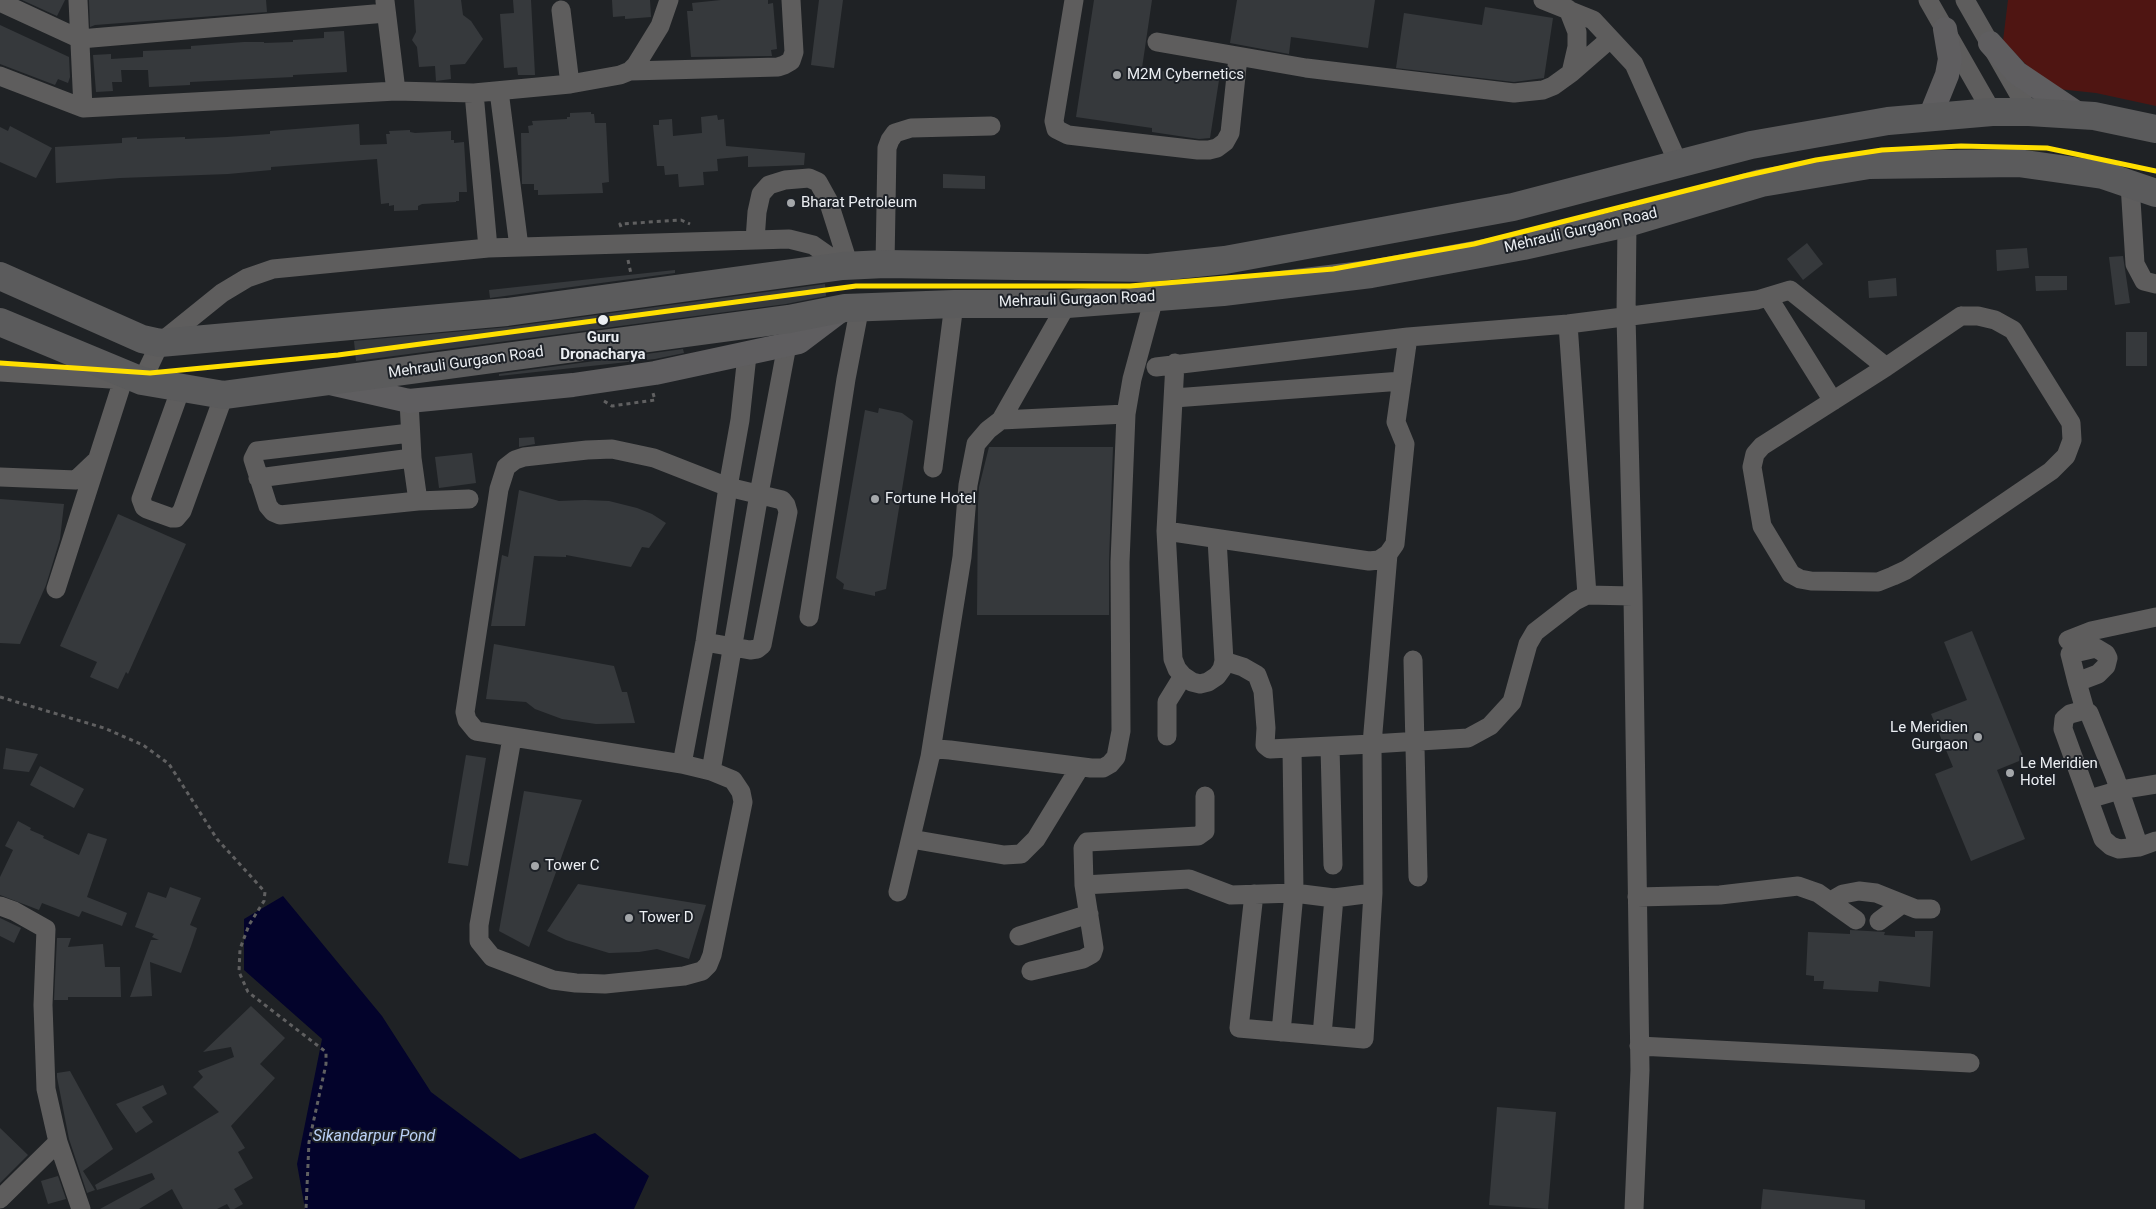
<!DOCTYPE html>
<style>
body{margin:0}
canvas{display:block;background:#1f2225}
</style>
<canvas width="2156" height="1209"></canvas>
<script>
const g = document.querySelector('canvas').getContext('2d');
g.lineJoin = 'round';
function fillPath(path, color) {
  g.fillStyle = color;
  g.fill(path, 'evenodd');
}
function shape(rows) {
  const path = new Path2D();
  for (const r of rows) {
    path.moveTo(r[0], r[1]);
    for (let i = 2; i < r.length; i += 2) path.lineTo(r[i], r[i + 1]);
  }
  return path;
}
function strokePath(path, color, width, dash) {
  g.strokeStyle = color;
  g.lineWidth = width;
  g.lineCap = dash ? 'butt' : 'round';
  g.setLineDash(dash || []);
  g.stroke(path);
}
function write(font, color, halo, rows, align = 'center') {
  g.font = font + ' Roboto,sans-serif';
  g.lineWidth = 4;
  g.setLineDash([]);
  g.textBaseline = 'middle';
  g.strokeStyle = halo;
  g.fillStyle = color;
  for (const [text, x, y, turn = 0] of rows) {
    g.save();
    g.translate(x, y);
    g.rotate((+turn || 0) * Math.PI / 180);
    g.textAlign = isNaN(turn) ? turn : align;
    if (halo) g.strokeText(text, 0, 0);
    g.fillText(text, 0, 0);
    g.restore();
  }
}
fillPath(shape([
 [2008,0,2156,0,2156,106,2096,93,2049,88,2003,41]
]), '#4f1512');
fillPath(shape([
 [283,896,382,1016,431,1092,520,1159,595,1133,649,1176,634,1209,305,1209,297,1164,322,1039,244,970,244,919]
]), '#03032b');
fillPath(shape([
 [22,0,65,0,57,16],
 [89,0,266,0,267,12,95,25,90,27],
 [414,0,461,0,463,15,471,21,483,39,465,64,450,65,451,79,436,81,435,66,419,67,417,47,412,40,416,32],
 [513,0,531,0,535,75,518,75,517,67,504,68,500,14,514,13],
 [612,0,650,0,651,17,625,19,625,16,613,17],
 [721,0,768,0,768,4,773,3,777,49,771,50,772,56,691,57,687,11,693,11,692,3],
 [819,0,843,0,834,68,811,65],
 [1094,0,1152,0,1142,68,1219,80,1210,138,1199,139,1152,132,1152,128,1076,117],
 [1237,0,1375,0,1368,48,1291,37,1289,54,1230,43],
 [1485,7,1553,18,1544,78,1514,82,1396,68,1404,13,1482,25],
 [0,25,69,57,70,77,68,83,58,79,55,85,0,64],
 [344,31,347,72,293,75,293,77,190,82,190,85,149,87,148,70,121,70,122,82,112,82,113,91,96,92,93,55,111,54,111,59,143,57,143,51,191,49,191,46,244,42,264,42,264,43,293,42,293,40,324,38,324,32],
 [591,112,591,114,594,114,595,123,606,123,609,182,602,183,603,193,538,195,538,190,534,190,534,184,522,184,521,133,529,133,528,126,533,125,532,121,567,119,567,117,570,117,570,113],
 [717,115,718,120,724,119,726,146,805,153,804,165,748,167,748,156,717,159,718,171,703,172,704,185,679,187,678,174,665,175,664,166,657,166,653,125,659,125,659,120,672,119,673,136,702,133,701,117],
 [359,124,360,145,387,144,386,134,390,134,389,131,410,130,410,132,415,133,451,131,451,140,454,140,454,143,464,142,467,192,459,192,459,201,456,201,456,202,422,204,418,206,418,210,394,211,394,205,389,206,389,203,381,204,377,159,271,167,271,170,228,174,120,178,56,183,55,147,122,143,122,138,137,137,137,139,185,137,185,139,227,137,270,134,270,131],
 [10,126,52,148,36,178,0,162,0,127,8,131],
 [943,174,985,176,985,189,943,188],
 [1807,243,1823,264,1803,280,1787,259],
 [2027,248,2029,268,1997,271,1996,250],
 [2123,256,2130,303,2115,305,2109,257],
 [675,270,675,273,490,298,489,290],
 [2035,276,2067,276,2067,290,2036,291],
 [1896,278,1897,296,1869,298,1868,281],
 [825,284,826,296,786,304,356,361,354,341,509,327],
 [2126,332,2147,332,2147,366,2126,366],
 [683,349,684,353,655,359,499,376,499,374],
 [879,408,902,413,913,421,886,589,875,592,875,596,843,589,844,584,836,578,865,410,878,413],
 [534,437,535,444,519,447,519,438],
 [989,447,1113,447,1109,562,1109,615,977,615,978,504,979,487],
 [472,453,476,483,439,488,435,457],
 [519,490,559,501,585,500,609,501,637,508,652,514,666,523,649,548,642,547,631,567,566,555,566,557,534,556,525,626,491,626,502,555,508,557],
 [0,499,64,504,60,539,46,585,20,644,0,643],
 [118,514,186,544,128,674,126,672,118,689,90,677,97,662,60,646],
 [1972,631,2024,759,1997,770,2025,839,1971,861,1935,774,1953,767,1931,714,1967,700,1944,642],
 [494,644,614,666,622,692,627,692,635,723,596,724,562,719,535,709,526,702,486,699],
 [6,748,38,754,29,772,3,769],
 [466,755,486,758,468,866,448,863],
 [40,766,84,789,74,808,30,785],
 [524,791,582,800,529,947,499,931],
 [18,821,31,828,30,830,44,836,43,838,79,855,88,833,107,839,87,897,127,913,122,926,82,911,79,917,42,903,39,910,0,895,0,877,13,850,5,846],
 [578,884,706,905,689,959,657,949,639,952,609,953,566,940,547,931],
 [170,887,201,898,190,925,197,928,191,946,181,973,150,962,152,996,130,997,151,940,159,940,152,937,154,934,135,927,148,892,166,898],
 [0,918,21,928,14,943,0,936],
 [1850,930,1885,932,1884,935,1915,937,1915,931,1933,931,1930,987,1879,981,1878,992,1823,989,1824,981,1814,981,1814,976,1806,975,1808,932,1850,934],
 [57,938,71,938,68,947,103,944,105,967,120,967,121,997,68,997,68,1000,54,1000],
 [251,1006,285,1038,260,1064,275,1078,231,1126,245,1148,238,1152,253,1178,234,1189,243,1204,234,1209,230,1209,227,1204,217,1209,183,1209,172,1189,139,1209,100,1209,155,1179,152,1173,97,1190,95,1185,219,1112,193,1087,203,1077,198,1071,234,1057,231,1047,203,1052],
 [70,1071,113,1149,83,1171,95,1190,87,1193,69,1139,57,1077,57,1073],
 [163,1085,167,1094,142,1107,153,1122,136,1133,116,1104],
 [1497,1107,1556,1112,1548,1209,1489,1205],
 [0,1128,28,1155,0,1183],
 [58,1176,66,1199,48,1204,41,1181],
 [1763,1189,1865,1200,1865,1209,1761,1209]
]), '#36393c');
strokePath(shape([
 [621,227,620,224,681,220,690,224],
 [628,260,631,274],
 [604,401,612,406,655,400,653,393],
 [0,697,104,728,143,745,169,764,217,839,265,892,264,901,249,925,240,949,239,972,248,992,326,1052,326,1064,309,1142,306,1209]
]), '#606061', 3, [4, 4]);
strokePath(shape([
 [78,0,83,108],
 [1074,0,1054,121,1056,129,1068,135,1198,150,1209,150,1217,148,1225,142,1230,133,1238,57],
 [1543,0,1593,20,1634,64,1679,165],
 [1928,0,1992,112],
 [1965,0,2029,112],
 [385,1,396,91],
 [0,2,80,39,386,13],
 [1568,9,1577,32,1577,47,1571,73],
 [561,10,570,84],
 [1157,42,1306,68,1514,93,1543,90,1553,86,1571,73,1610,39],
 [630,71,778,67,784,65,791,61,794,52,791,0],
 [0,76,83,108,396,91,474,93,570,84,620,75,630,71,636,65,660,26,669,0],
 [499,91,519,247],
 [474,93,488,248],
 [2130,184,2135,264,2144,281,2156,284],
 [1627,223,1626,316,1633,596,1640,1070,1634,1209],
 [755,240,757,212,761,194,769,185,785,180,809,178,818,182,828,200,849,266],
 [885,264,887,148,890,140,895,133,911,128,991,126],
 [1768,297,1833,401],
 [1961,316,1978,316,1995,320,2013,330,2071,423,2072,440,2066,456,2051,471,1906,570,1893,576,1878,582,1811,581,1800,579,1791,574,1762,526,1752,467,1755,454,1762,446,1886,367,1961,316],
 [1568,324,1587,595],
 [1175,363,1166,531,1173,659,1177,669,1183,676,1192,682,1200,684,1208,682,1217,676,1222,669,1224,661,1217,539],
 [1156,367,1408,337,1568,324,1757,300,1790,290,1886,367],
 [0,372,142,381,160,343,222,293,247,278,273,269,488,248,789,239,813,245,843,266],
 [181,388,141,499,144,507,147,509,172,518,176,518,182,511,224,395],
 [1174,398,1402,381],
 [409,401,412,458,418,501],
 [1001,420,1126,414],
 [410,433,257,451,253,459,268,506,273,512,280,515,418,501,469,499],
 [933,468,954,304],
 [0,477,76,480,95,462],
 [258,478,412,458],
 [1166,531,1369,561,1379,560,1388,554,1395,544,1405,444,1396,422,1408,337],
 [56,589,123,380],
 [809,617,846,379,860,306],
 [2068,640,2091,631,2156,617],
 [1413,660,1418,877],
 [1224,661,1243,667,1257,675,1263,691,1266,728,1265,745,1270,749,1372,744,1388,554],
 [2077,682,2098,674,2106,666,2108,658,2106,654,2096,648,2070,654,2077,682,2085,710],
 [1167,736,1167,702,1183,676],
 [512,738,479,925,479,941,492,957,553,980,576,983,605,984,684,976,702,971,708,965,712,955,743,802,741,792,733,780,711,771,682,764,476,731,467,720,465,712,499,489,506,467,515,460,524,457,587,450,612,449,654,458,728,487,782,500,786,505,788,512,762,645,757,649,750,650,705,642],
 [1330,747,1333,865],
 [930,757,962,557,968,485,976,444,988,430,1001,420,1067,304],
 [682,764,705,642,728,487,740,420,747,355],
 [711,771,759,494,787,345],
 [1205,796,1205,831,1198,836,1087,842,1083,848,1084,885,1189,879,1231,895,1294,893,1334,898,1373,893],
 [2089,799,2120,790,2156,784],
 [911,839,1004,855,1021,854,1036,839,1080,767],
 [2139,847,2115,777,2089,713,2085,710,2070,714,2064,719,2063,729,2103,839,2111,846,2119,849,2139,847,2156,841],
 [898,892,930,757,933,751,937,749,950,750,1091,768,1103,768,1110,764,1116,757,1121,731,1120,562,1126,414,1132,379,1154,298],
 [1254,894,1239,1028,1364,1039,1373,893,1372,744,1468,738,1490,726,1512,702,1528,644,1535,632,1575,601,1587,595,1633,596],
 [1637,897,1720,895,1798,886,1818,893,1856,920],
 [1831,901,1843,894,1859,891,1876,893,1916,909,1931,909],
 [0,906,14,911,46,929,43,1005,46,1089,58,1142,81,1209],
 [1879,921,1902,904],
 [1019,936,1089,914],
 [1031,971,1083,959,1092,954,1094,948,1084,885],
 [1281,1032,1294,893,1292,748],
 [1322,1035,1334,898],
 [1639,1046,1970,1063],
 [0,1199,58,1142]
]), '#5e5d5d', 19);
strokePath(shape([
 [1990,43,2017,73,2081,116],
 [1930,117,1947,75,1950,59,1945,29],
 [330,383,409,401,573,385,655,373,799,342,844,308]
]), '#5f5e60', 24);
strokePath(shape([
 [0,276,142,339,160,343,507,312,843,266,885,264,1149,268,1225,260,1513,207,1751,145,1888,121,1992,112,2029,112,2094,116,2156,129],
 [0,322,142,381,224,395,789,319,845,308,954,304,1067,304,1223,292,1371,274,1523,246,1627,223,1761,183,1869,165,2018,163,2103,175,2156,193]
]), '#5b5b5c', 28);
strokePath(shape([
 [0,363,150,373,338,355,856,286,1130,286,1333,269,1474,244,1744,176,1816,160,1882,150,1961,146,2047,148,2156,171]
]), '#ffdf00', 5);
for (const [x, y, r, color] of [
 [1117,75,5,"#a4a7aa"],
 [791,203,5,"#a4a7aa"],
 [603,320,6,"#ebeef2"],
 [875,499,5,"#a4a7aa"],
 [1978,737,5,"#a4a7aa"],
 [2010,773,5,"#a4a7aa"],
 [535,866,5,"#a4a7aa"],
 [629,918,5,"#a4a7aa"]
]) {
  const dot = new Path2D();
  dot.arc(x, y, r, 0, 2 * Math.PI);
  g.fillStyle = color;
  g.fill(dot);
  strokePath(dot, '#1d2127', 2);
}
write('15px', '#ebeef2', '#1d2127', [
 ["M2M Cybernetics",1127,75],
 ["Bharat Petroleum",801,203],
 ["Fortune Hotel",885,499],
 ["Le Meridien",1968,728,"right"],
 ["Gurgaon",1968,745,"right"],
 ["Le Meridien",2020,764],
 ["Hotel",2020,781],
 ["Tower C",545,866],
 ["Tower D",639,918]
], 'left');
write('15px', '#ebeef2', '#1d2127', [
 ["Mehrauli Gurgaon Road",1581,231,-13],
 ["Mehrauli Gurgaon Road",1077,300,-2],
 ["Mehrauli Gurgaon Road",466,363,-8]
]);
write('bold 15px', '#ebeef2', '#1d2127', [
 ["Guru",603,338],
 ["Dronacharya",603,355]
]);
write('italic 16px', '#bbd1f7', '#1d2127', [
 ["Sikandarpur Pond",374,1137]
]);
</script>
